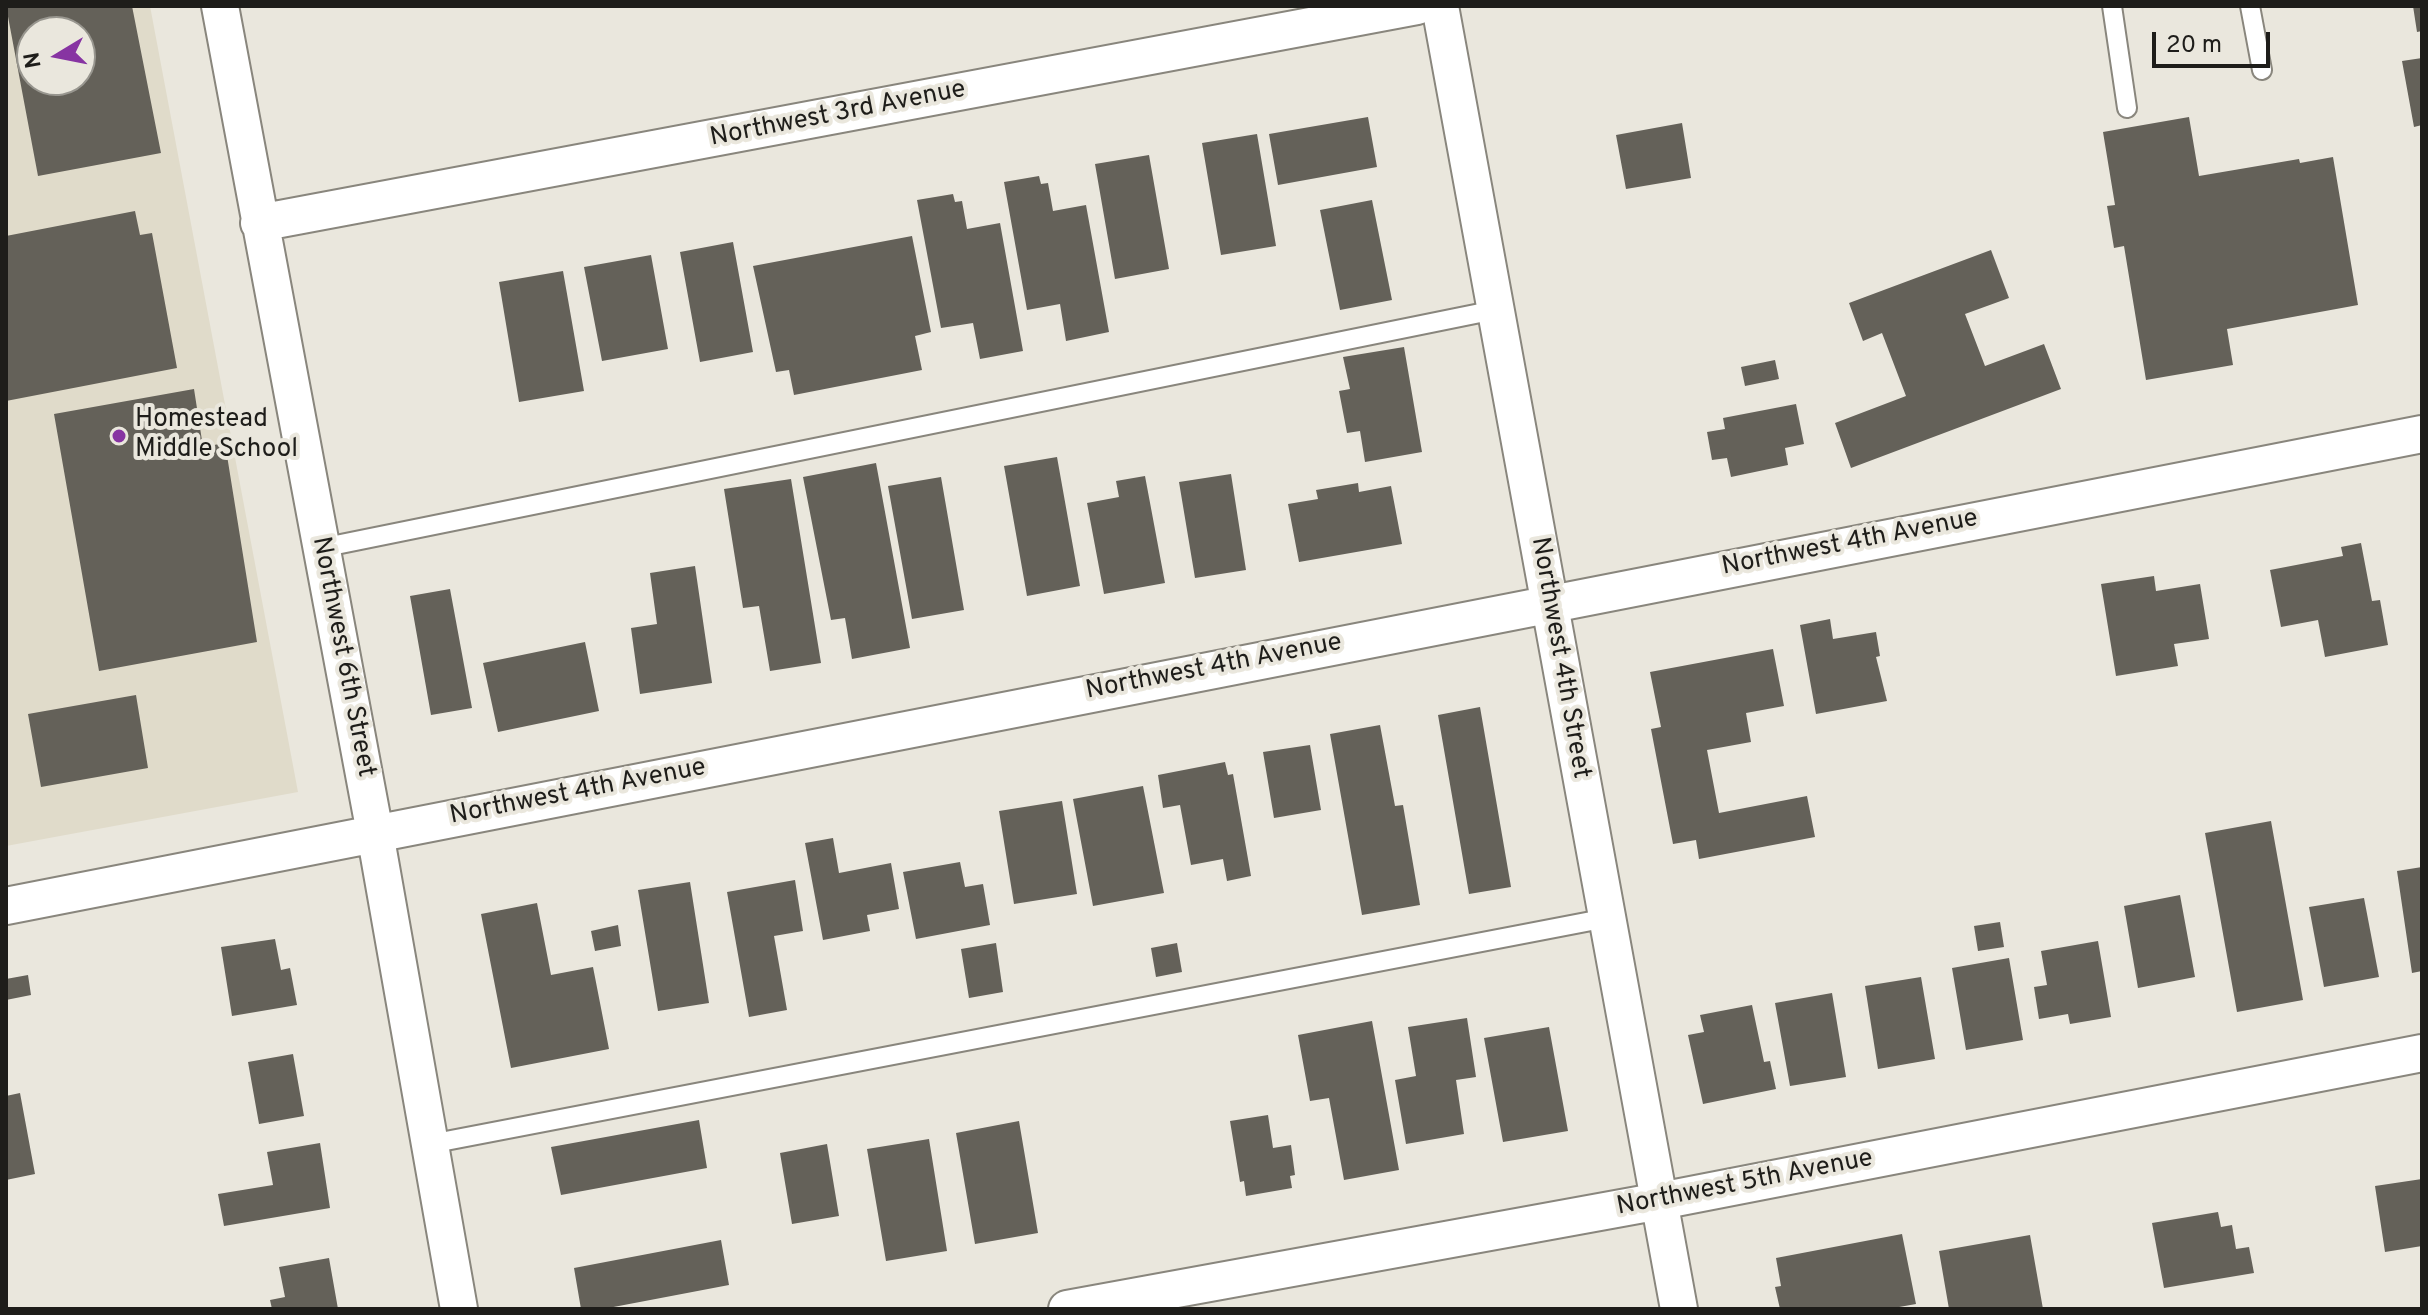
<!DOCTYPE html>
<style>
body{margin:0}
#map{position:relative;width:2428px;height:1315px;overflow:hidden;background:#eae7dd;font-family:Overpass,sans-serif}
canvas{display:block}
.frame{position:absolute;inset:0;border:8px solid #1e1d1a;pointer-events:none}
.north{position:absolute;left:16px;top:16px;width:80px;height:80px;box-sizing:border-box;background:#eae7dd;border:2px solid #98968f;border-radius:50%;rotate:260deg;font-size:22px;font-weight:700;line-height:32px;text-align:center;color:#1e1d1a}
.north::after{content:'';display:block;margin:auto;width:28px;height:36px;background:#8734a2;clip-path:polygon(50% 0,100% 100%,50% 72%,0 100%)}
.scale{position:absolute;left:2152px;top:32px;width:118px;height:36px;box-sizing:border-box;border:4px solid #1e1d1a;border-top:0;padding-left:10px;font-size:24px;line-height:28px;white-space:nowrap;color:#1e1d1a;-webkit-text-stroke:6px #eae7dd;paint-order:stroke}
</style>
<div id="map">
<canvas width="2428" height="1315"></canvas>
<div class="frame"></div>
<div class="north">N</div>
<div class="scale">20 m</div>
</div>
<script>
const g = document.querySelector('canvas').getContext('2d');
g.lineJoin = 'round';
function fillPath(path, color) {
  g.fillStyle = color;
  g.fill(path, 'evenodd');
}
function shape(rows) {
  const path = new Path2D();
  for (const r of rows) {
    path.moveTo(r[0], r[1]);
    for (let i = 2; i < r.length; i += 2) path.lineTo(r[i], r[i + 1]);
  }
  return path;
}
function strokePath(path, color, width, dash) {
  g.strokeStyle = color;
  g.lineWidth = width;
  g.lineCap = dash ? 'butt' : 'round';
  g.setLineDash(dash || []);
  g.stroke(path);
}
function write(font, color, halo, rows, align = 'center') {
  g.font = font + ' Overpass,sans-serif';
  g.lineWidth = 8;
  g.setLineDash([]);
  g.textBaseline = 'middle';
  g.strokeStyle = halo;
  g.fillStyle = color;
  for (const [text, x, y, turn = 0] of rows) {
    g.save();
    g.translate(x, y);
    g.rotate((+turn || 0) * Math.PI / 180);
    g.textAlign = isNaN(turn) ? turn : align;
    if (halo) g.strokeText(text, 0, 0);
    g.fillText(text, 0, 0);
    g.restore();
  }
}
fillPath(shape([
 [6,6,150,6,298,792,6,846],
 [32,32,80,32,80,80,32,80]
]), '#e0dbca');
fillPath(shape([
 [6,6,132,6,161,153,38,176],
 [32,32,80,32,80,80,32,80],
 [2413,6,2422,6,2422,31,2417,32],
 [2422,58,2422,125,2414,127,2402,61],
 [1368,117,1377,167,1278,185,1269,134],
 [2189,117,2199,176,2299,159,2300,163,2333,157,2358,305,2227,329,2233,365,2146,380,2124,246,2114,248,2107,206,2115,205,2103,132],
 [1682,123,1691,178,1626,189,1616,135],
 [1257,134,1276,246,1221,255,1202,143],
 [1149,155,1169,269,1115,279,1095,164],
 [1039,176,1041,184,1048,183,1053,211,1086,205,1109,332,1066,341,1060,304,1027,310,1004,182],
 [953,194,955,202,962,201,967,229,1000,223,1023,351,980,359,973,323,941,328,917,200],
 [1372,200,1392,300,1340,310,1320,210],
 [135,211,140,235,152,233,177,368,6,401,6,236],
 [912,236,931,332,915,336,922,370,794,395,789,370,776,372,753,266],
 [733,242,753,352,700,362,680,252],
 [1991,250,2009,298,1965,314,1985,366,2044,344,2061,389,1851,468,1835,423,1906,396,1882,333,1863,341,1849,303],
 [651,255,668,349,602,361,584,267],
 [563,271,584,391,519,402,499,282],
 [1404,347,1422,452,1365,462,1360,431,1347,433,1339,391,1350,389,1343,357],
 [1775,360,1779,379,1745,386,1741,367],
 [194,389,203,447,225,443,257,642,99,671,54,414],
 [1796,404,1804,444,1785,448,1788,465,1731,477,1727,458,1712,460,1707,432,1725,429,1723,418],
 [1057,457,1080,586,1027,596,1004,466],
 [876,463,910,648,852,659,845,618,831,620,803,477],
 [1231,474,1246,570,1195,578,1179,482],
 [1145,476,1165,583,1104,594,1087,503,1119,497,1116,481],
 [941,477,964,610,912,619,888,486],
 [791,479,821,663,770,671,759,606,743,608,724,489],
 [1358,483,1359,492,1391,486,1402,544,1299,562,1288,504,1318,499,1316,490],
 [2361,543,2372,601,2380,600,2388,645,2325,657,2318,620,2281,627,2270,570,2343,556,2341,547],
 [695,566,712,683,640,694,631,628,657,624,650,573],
 [2154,576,2156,591,2200,584,2209,639,2174,644,2178,666,2116,676,2101,584],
 [450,589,472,708,431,715,410,596],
 [1830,619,1833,639,1876,632,1880,656,1876,657,1887,701,1816,714,1800,625],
 [585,642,599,711,498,732,483,663],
 [1773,649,1784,706,1746,713,1751,742,1707,750,1719,813,1807,796,1815,837,1699,859,1696,840,1673,844,1651,729,1661,727,1650,672],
 [136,695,148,768,41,787,28,714],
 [1480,707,1511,887,1469,894,1438,715],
 [1380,725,1395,806,1403,805,1420,905,1362,915,1330,734],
 [1310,745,1321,810,1274,818,1263,752],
 [1225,762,1228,775,1233,774,1251,876,1227,881,1223,859,1191,865,1180,805,1163,808,1158,775],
 [1143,786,1164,893,1093,906,1073,799],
 [1062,801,1077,894,1014,904,999,811],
 [2271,821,2303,1000,2237,1012,2205,833],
 [833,838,839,873,891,863,899,909,867,915,870,931,823,940,805,843],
 [960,862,965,887,983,884,990,925,916,939,903,872],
 [2422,867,2422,971,2412,973,2397,871],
 [795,880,803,931,774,936,787,1010,749,1017,727,892],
 [690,882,709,1003,658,1011,638,890],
 [2180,895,2195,977,2138,988,2124,906],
 [2364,898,2379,977,2324,987,2309,907],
 [537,903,551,975,593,967,609,1049,511,1068,481,914],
 [2000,922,2004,947,1978,951,1974,926],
 [618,925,621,946,595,951,591,931],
 [275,939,281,970,290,968,297,1005,232,1016,221,947],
 [2098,941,2111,1017,2070,1024,2068,1014,2039,1019,2034,987,2047,985,2041,951],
 [996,943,1003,992,969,998,961,949],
 [1177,943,1182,972,1156,977,1151,948],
 [2009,958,2023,1040,1966,1050,1952,968],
 [28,975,31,995,6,1000,6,979],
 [1921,977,1935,1059,1878,1069,1865,986],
 [1832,993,1846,1077,1790,1086,1775,1003],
 [1752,1005,1764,1062,1770,1061,1776,1089,1703,1104,1688,1035,1704,1032,1700,1015],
 [1467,1018,1476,1077,1456,1080,1464,1134,1406,1144,1395,1080,1416,1076,1408,1027],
 [1372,1021,1399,1170,1344,1180,1329,1098,1310,1101,1298,1035],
 [1549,1027,1568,1131,1503,1142,1484,1038],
 [293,1054,304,1116,259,1124,248,1062],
 [20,1093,35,1174,6,1180,6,1096],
 [1268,1115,1273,1148,1291,1145,1295,1175,1290,1176,1292,1188,1246,1196,1244,1181,1240,1182,1230,1121],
 [699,1120,707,1168,561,1195,551,1147],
 [1019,1121,1038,1233,975,1244,956,1133],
 [929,1139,947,1251,886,1261,867,1149],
 [320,1143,330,1208,224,1226,218,1194,273,1185,267,1152],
 [827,1144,839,1216,792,1224,780,1153],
 [2422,1179,2422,1246,2385,1252,2375,1186],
 [2218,1212,2221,1227,2232,1225,2236,1249,2249,1247,2254,1273,2164,1288,2152,1223],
 [1902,1234,1916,1304,1888,1309,1780,1309,1775,1287,1781,1286,1776,1258],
 [2030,1235,2043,1309,1949,1309,1939,1251],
 [721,1240,729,1285,603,1309,581,1309,574,1268],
 [329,1258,338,1309,272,1309,270,1300,285,1297,279,1267]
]), '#646159');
const service = shape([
 [2112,6,2127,108],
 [2250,6,2262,70],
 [321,548,1495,310],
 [430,1144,1607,918]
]);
const minor = shape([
 [220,6,375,833,459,1309],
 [1440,6,1679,1309],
 [259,223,1417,6],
 [6,906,2422,434],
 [1067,1309,1660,1201,2422,1053]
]);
strokePath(service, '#89867d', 22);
strokePath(minor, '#89867d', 40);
strokePath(service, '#fff', 18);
strokePath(minor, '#fff', 36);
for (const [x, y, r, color] of [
 [119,436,8,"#8734a2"]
]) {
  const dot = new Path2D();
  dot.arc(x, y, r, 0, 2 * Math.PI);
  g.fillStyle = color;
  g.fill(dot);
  strokePath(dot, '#eae7dd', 3);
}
write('26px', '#1e1d1a', '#eae7dd', [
 ["Northwest 3rd Avenue",838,115,-11],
 ["Northwest 4th Avenue",1850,544,-11],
 ["Northwest 6th Street",342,657,79],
 ["Northwest 4th Street",1559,658,80],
 ["Northwest 4th Avenue",1214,668,-11],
 ["Northwest 4th Avenue",578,793,-11],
 ["Northwest 5th Avenue",1745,1184,-11]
]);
write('26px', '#1e1d1a', '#eae7dd', [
 ["Homestead",135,421],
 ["Middle School",135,451]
], 'left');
</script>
